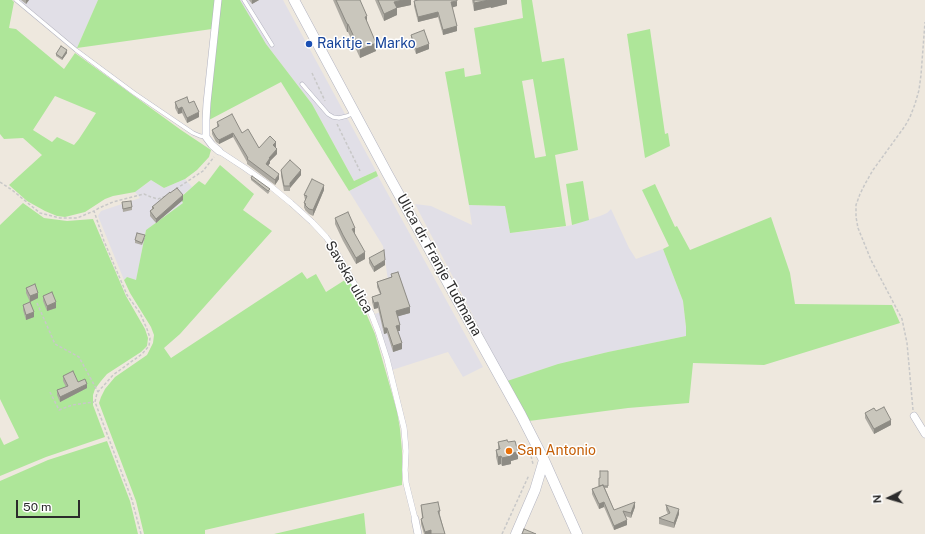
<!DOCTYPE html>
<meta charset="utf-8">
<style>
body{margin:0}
#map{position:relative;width:925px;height:534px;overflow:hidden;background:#eee8de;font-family:"Public Sans",sans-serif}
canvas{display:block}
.north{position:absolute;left:869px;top:478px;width:40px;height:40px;-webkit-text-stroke:3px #fff;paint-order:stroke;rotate:265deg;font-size:11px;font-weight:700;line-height:16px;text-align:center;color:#2c2c2c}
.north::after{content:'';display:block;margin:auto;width:14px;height:18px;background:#2c2c2c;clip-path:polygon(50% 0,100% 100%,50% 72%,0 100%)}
.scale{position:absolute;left:16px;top:500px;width:64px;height:18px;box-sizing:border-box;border:2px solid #2c2c2c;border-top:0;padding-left:5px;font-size:12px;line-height:14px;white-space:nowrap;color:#2c2c2c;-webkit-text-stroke:3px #fff;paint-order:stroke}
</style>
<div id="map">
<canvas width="925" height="534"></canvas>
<div class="north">N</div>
<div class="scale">50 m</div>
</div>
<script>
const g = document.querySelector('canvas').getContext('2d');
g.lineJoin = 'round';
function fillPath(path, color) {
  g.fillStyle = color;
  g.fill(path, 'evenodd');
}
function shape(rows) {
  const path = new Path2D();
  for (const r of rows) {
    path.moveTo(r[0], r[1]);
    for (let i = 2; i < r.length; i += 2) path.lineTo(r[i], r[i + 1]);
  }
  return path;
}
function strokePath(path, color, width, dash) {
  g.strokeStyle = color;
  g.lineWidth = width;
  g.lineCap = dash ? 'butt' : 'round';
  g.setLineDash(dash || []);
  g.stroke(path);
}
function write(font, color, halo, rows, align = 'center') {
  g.font = font + ' "Public Sans",sans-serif';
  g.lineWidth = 3;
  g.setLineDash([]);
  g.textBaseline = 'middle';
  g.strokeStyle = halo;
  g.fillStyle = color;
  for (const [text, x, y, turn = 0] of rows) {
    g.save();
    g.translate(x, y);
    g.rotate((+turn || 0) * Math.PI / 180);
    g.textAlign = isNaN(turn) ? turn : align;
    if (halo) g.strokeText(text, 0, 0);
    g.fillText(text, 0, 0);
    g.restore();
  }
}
fillPath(shape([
 [19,0,98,0,77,48],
 [240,0,283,0,376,171,354,181,312,104,266,44],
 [378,176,483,367,463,377,448,352,392,370,375,314,392,308,383,246,349,191],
 [185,179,192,187,180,197,183,203,146,230,136,281,127,277,124,280,98,216,101,211,140,198,135,192,151,180,164,188],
 [415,204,431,206,472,225,469,205,505,206,510,233,557,228,572,225,600,216,607,213,611,209,629,248,636,259,663,249,683,301,686,327,686,336,608,352,558,364,507,381]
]), '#e1dfe7');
fillPath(shape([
 [0,0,12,0,14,2,9,28,16,29,64,69,75,53,181,130,211,150,209,157,197,170,185,179,164,188,151,180,135,192,113,196,105,199,85,212,65,217,57,216,45,211,27,201,9,185,42,155,23,138,4,139,0,134],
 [55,96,96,113,79,139,74,145,57,137,52,142,33,130],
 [98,0,216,0,212,29,77,48],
 [221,0,240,0,266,44,312,104,354,181,376,171,378,176,349,191,281,82,209,120,210,103],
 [521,0,532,0,542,62,564,58,578,150,555,155,566,226,510,233,505,206,469,205,445,72,464,68,465,77,481,74,474,28,523,18],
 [533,79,546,156,535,158,522,81],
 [650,29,665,134,668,133,670,146,645,158,627,34],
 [220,165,254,194,243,210,272,231,180,334,164,348,171,358,302,272,307,279,316,274,326,292,348,278,360,299,375,334,397,411,400,429,402,451,402,485,205,530,205,534,144,534,136,501,99,403,101,397,105,389,115,377,147,355,153,343,154,335,151,327,130,293,124,280,127,277,136,280,146,230,183,203,180,198,199,181,205,185],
 [583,181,589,220,572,225,566,184],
 [655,184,675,227,677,226,690,250,771,217,790,273,795,304,892,305,900,323,764,365,693,363,689,403,628,408,529,421,507,381,558,364,608,352,686,336,686,327,683,301,663,249,669,246,642,190],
 [23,203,44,218,67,221,93,219,126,296,145,329,148,338,147,346,141,352,107,374,101,381,95,389,93,395,93,405,105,437,46,457,0,476,0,437,4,445,19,438,0,399,0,225],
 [107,441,130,501,138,534,0,534,0,481,48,460],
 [364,513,366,534,274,534]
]), '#aee699');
const service = shape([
 [16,0,76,50,134,93,193,133,200,136,206,137],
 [244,0,272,45],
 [302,84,328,114,333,117,339,118,347,116,354,113]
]);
const pedestrian = shape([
 [219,151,245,168,269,185,291,203,312,222,326,237,334,248,371,313,378,331,387,359,404,428,406,451,405,470,406,483,415,519]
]);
const minor = shape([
 [218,0,207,103,206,120,206,137,212,145,219,151],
 [914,416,925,434],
 [415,519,418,534]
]);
const secondary = shape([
 [294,0,387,173,521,415,544,460,577,534],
 [516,534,535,490,544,460]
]);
strokePath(service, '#b2b3c0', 4.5);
strokePath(pedestrian, '#b2b3c0', 6);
strokePath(minor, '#b2b3c0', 8);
strokePath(secondary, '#b2b3c0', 11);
strokePath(shape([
 [312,73,325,101],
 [337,124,360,171],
 [0,182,12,190,40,213,60,218,77,218,94,211],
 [176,189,203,171,214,157],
 [37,303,55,344,79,357,98,392],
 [50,392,59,410,72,405,94,402],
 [913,410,907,343,902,319,871,260,858,228,856,217,856,205,860,194,865,184,873,170,905,126,910,117,915,104,919,90,921,75,925,22],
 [531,456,533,464],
 [141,534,132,500,95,402,97,393,113,375,142,354,149,346,150,338,147,329,140,313,127,295,104,241,94,211,99,208,113,202,144,194,151,197,158,199,166,196],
 [502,534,529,475]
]), '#c8c8c8', 1.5, [3, 2]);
strokePath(service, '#fff', 3.5);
strokePath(pedestrian, '#fff', 5.5);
strokePath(minor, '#fff', 7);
strokePath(secondary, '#fff', 10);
fillPath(shape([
 [21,0,29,0,26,4],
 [249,0,259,0,252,4],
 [333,0,360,0,376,51,360,58,348,32,347,32],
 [375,0,411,0,411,5,397,8,397,15,384,21],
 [472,0,507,0,507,4,491,8,491,7,474,11],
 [414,1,457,6,452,7,457,31,443,35,438,17,418,22,414,6],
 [411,35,429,49,416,54,411,40],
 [67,53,62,60,56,56,56,54],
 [175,102,189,103,199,117,187,123,182,113,178,114,175,108],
 [217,122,242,133,259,148,276,147,277,154,270,161,270,163,268,166,279,179,275,185,247,164,247,162,233,137,219,144,216,142,212,134,212,130,217,127],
 [281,170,301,175,290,188,290,191,284,191,281,176],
 [251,178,270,191,268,194,251,180],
 [324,190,313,216,309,214,305,210,305,209,304,208,304,203,305,200,304,195],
 [170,193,183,200,156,223,150,216,150,211,152,209,152,207],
 [122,202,132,207,132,210,123,212],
 [335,218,355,234,365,259,356,264,343,241,335,224],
 [145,238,142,245,135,243,135,240],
 [369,258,385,265,374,272,369,263],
 [391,274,410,313,398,316,400,331,398,331,402,349,393,352,387,333,384,334,378,308,374,309,372,302,372,297,380,294,377,287,377,282,391,277],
 [26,288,38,298,30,302,26,293],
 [43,296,56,308,47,311,43,301],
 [23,305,34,317,26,320,23,310],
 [63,376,78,382,87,388,60,402,57,395,57,390,66,387,63,381],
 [876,411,891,425,874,434,865,418,865,413],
 [498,442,508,442,518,459,511,461,511,464,502,466,501,464,498,465,496,457,496,450,498,449],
 [608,471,608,488,605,488,614,510,635,507,631,518,625,516,627,525,614,530,604,507,599,509,592,494,592,489,599,487,599,478,600,478],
 [421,505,440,511,440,515,445,534,424,534,421,524,421,519,422,518],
 [666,505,679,514,674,528,659,524,659,518,668,514,666,510]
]), '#adaaa2');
fillPath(shape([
 [26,0,29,0,26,4],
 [252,0,259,0,252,4],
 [403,0,411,0,411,5,397,8,397,15,384,21,384,14,394,2],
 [489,0,491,0,491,7,474,11,474,3],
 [491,0,507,0,507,4,491,8],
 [457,1,457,6,451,8,451,2],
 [438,12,438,17,418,22,418,17],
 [367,16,367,23,365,17],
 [347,24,348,24,348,32,347,32],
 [457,26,457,31,443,35,443,30],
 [376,43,376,51,360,58,360,50],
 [429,44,429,49,416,54,416,49],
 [67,50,67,53,62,60,62,58],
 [182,107,182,113,178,114,178,109],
 [199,112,199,117,187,123,187,118],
 [233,133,233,137,219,144,219,140],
 [276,142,276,147,273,150,273,145],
 [277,149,277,154,270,161,270,163,266,169,266,164,269,158],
 [301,170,301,175,290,188,290,183],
 [279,174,279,179,275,185,275,180],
 [324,185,324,190,313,216,313,210],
 [183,195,183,200,156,223,156,219],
 [355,228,355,234,352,229],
 [365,252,365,259,356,264,356,258],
 [385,260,385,265,374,272,374,267],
 [38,293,38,298,30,302,30,296],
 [56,302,56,308,47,311,47,306],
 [378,302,378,308,374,309,374,303],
 [410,307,410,313,396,317,396,311],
 [34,312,34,317,26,320,26,315],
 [400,325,400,331,396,331,396,326],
 [384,328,387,328,387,333,384,334],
 [402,343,402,349,393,352,393,346],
 [87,384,87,388,60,402,60,397],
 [891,420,891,425,874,434,874,429],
 [518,452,518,459,511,461,511,464,502,466,502,458,510,453],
 [501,456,501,464,498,465,498,457],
 [604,502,604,507,599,509,599,504],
 [635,502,635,507,631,518,631,513],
 [679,509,679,514,674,528,674,523],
 [627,520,627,525,614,530,614,526],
 [431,530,431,534,425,534,425,532]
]), '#8d8b84');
const building = shape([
 [336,0,360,0,367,16,365,17,376,43,360,50,348,24,347,24,336,0],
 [378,0,403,0,394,2,397,8,384,14,378,0],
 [418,0,457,0,457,1,451,2,457,26,443,30,438,12,418,17,414,1,418,0],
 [474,0,489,0,474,3,474,0],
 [424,30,429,44,416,49,411,35,424,30],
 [61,46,67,50,62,58,56,54,61,46],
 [187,97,189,103,194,101,199,112,187,118,182,107,178,109,175,102,187,97],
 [232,114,242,133,248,129,259,148,270,136,276,142,273,145,277,149,269,158,270,158,266,164,279,174,275,180,247,159,248,158,233,133,219,140,216,137,212,130,219,126,217,122,232,114],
 [290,160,301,170,290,183,290,186,284,186,281,170,290,160],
 [252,176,270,189,268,191,251,178,252,176],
 [312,179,324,185,313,210,309,209,305,205,306,204,304,203,307,196,304,195,312,179],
 [177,188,183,195,156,219,150,211,154,208,152,207,170,192,170,193,177,188],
 [131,201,132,207,123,209,122,202,131,201],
 [348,212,355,228,352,229,365,252,356,258,343,235,335,218,348,212],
 [137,233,145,235,142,243,135,240,137,233],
 [384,250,385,260,374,267,369,258,384,250],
 [398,272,410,307,396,311,400,325,396,326,402,343,393,346,387,328,384,328,378,302,374,303,372,297,381,294,377,282,392,277,391,274,398,272],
 [35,284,38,293,30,296,26,288,35,284],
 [52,292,56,302,47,306,43,296,52,292],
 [30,302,34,312,26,315,23,305,30,302],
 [73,371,78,382,85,379,87,384,60,397,57,390,68,386,63,376,73,371],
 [884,407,891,420,874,429,865,413,874,408,876,411,884,407],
 [507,440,508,442,515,441,518,452,510,453,511,456,502,458,501,456,498,457,496,450,500,449,498,442,507,440],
 [600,471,608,471,608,486,604,486,603,485,599,486,599,478,600,478,600,471],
 [603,485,614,510,635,502,631,513,623,511,627,520,614,526,604,502,599,504,592,489,603,485],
 [438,502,440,511,438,511,445,534,431,534,431,530,425,532,421,519,423,518,421,505,438,502],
 [666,505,679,509,674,523,659,518,670,513,666,505],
 [524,529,536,534,522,534,524,529]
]);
fillPath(building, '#c9c6bc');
strokePath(building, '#8d8b84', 1);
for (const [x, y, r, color] of [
 [309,44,4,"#1a4fb4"],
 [509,451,4,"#e8710a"]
]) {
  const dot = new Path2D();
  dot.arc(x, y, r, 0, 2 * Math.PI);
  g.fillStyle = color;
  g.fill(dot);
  strokePath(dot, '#fff', 1.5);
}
write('14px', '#164399', '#fff', [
 ["Rakitje - Marko",317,44]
], 'left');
write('14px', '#2c2c2c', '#fff', [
 ["Ulica dr. Franje Tuđmana",439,265,61],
 ["Savska ulica",349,277,60]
]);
write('14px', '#c56008', '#fff', [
 ["San Antonio",517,451]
], 'left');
</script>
